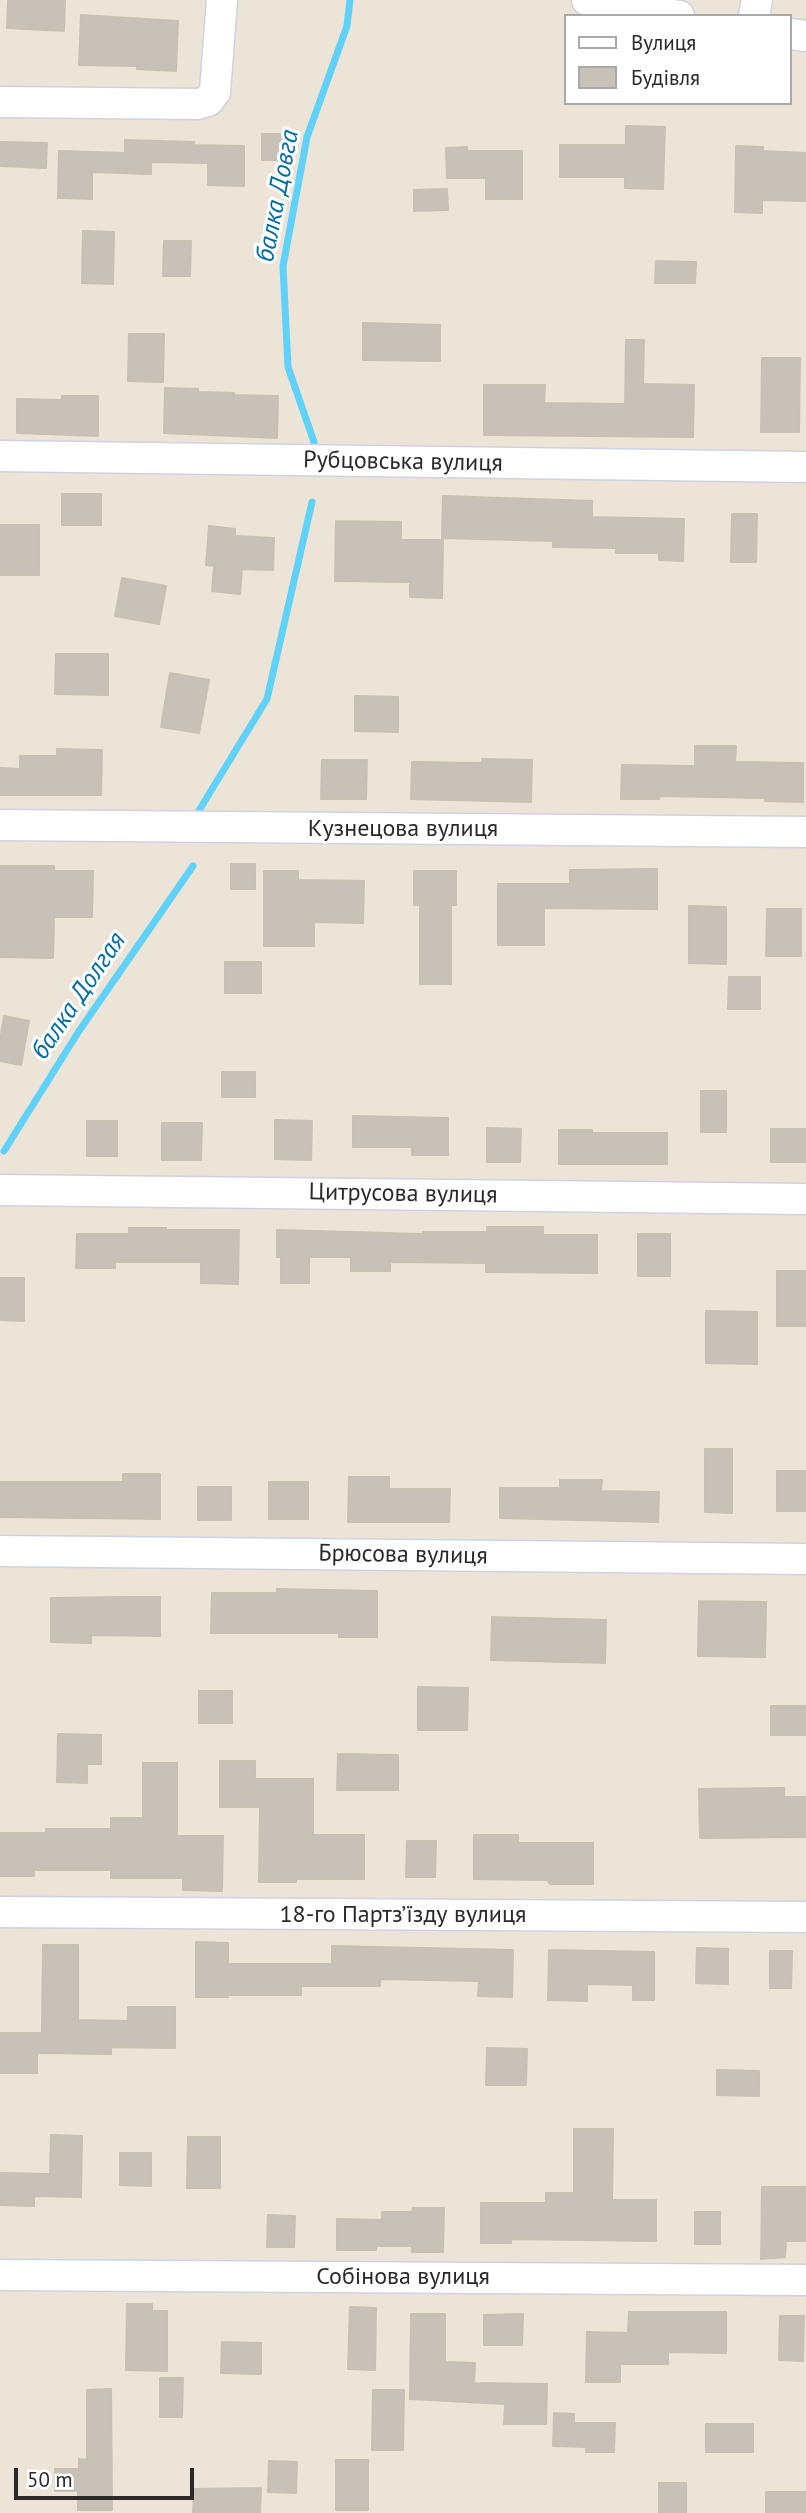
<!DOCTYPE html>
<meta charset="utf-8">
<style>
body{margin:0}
#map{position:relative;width:806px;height:2513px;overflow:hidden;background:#ede4d8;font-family:"PT Sans",sans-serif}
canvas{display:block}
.legend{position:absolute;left:564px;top:14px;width:228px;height:91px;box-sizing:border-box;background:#fff;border:2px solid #a9a9a9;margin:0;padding:9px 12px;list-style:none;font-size:21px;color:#292929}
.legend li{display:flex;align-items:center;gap:14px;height:35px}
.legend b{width:35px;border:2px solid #a9a9a9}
.scale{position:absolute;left:14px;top:2468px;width:180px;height:32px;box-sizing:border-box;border:4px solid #292929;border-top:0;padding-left:9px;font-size:21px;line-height:24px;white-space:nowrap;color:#292929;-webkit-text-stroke:5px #fff;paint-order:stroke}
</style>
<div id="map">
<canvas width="806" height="2513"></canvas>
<ul class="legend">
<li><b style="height:9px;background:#fff"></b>Вулиця</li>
<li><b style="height:19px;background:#c8c1b8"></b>Будівля</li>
</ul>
<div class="scale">50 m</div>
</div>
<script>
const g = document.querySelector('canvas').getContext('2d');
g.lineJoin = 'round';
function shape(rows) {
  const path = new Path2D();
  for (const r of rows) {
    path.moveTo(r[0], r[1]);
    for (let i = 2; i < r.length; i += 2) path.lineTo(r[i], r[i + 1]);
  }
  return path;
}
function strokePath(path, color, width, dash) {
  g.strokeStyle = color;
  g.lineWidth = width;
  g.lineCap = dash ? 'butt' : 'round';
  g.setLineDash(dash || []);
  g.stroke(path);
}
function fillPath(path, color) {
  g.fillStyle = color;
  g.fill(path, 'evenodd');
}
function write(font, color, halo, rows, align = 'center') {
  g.font = font + ' "PT Sans",sans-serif';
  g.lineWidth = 6;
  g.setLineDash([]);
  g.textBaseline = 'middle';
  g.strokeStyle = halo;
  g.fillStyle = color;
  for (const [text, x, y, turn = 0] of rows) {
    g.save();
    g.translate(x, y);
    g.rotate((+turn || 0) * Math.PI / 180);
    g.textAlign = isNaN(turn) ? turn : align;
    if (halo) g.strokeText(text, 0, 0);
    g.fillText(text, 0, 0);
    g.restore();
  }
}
strokePath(shape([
 [314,442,288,367,283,266,307,137,347,26,350,0],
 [195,817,267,699,312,502],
 [4,1151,79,1031,193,866]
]), '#60d2fa', 7);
const building = shape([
 [8,0,65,0,64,31,7,28,8,0],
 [81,15,178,21,176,71,137,69,137,66,79,65,81,15],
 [626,126,665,127,663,189,625,188,625,177,560,177,560,145,626,145,626,126],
 [262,134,292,134,292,160,262,160,262,134],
 [125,140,194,142,194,145,244,146,244,186,208,185,208,163,151,162,151,174,92,172,92,199,58,198,59,151,125,153,125,140],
 [0,142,47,143,46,168,0,166,0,142],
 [736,146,763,147,763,151,806,153,806,201,762,200,762,213,735,212,736,146],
 [467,147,467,151,522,151,522,199,486,199,486,178,447,178,446,148,467,147],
 [447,189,448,210,414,211,414,190,447,189],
 [83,231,114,232,113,284,82,283,83,231],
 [164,241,191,241,190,276,163,276,164,241],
 [656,261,696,262,695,283,655,283,656,261],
 [363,323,440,325,440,361,363,360,363,323],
 [129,334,164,334,163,382,128,381,129,334],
 [626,340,644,340,643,384,694,385,693,437,484,435,484,385,545,385,544,403,625,404,626,340],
 [762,358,800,358,799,432,761,432,762,358],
 [165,388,198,389,198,392,234,393,234,395,278,396,277,438,164,433,165,388],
 [62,396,98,396,98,436,17,433,17,399,62,400,62,396],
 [62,494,101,494,101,525,62,525,62,494],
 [443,496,592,501,592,517,684,519,683,561,659,560,659,553,616,553,616,548,553,547,553,541,442,538,443,496],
 [732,514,757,514,756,562,731,562,732,514],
 [336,521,401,522,401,540,443,540,442,598,410,597,410,582,335,581,336,521],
 [0,525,39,525,39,575,0,575,0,525],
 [209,526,235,529,235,536,274,538,273,570,242,569,240,594,212,591,214,566,206,565,209,526],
 [122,578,166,586,159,624,115,616,122,578],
 [56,654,108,654,108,695,55,694,56,654],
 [170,673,209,680,199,733,161,727,170,673],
 [355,696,398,697,398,732,355,731,355,696],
 [695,746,736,746,735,762,803,763,803,802,765,801,765,798,659,796,659,799,621,799,622,765,695,766,695,746],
 [57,749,102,750,101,795,0,795,0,768,20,769,20,756,57,756,57,749],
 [482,759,532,760,531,802,411,799,412,762,482,763,482,759],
 [322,760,367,760,366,799,321,799,322,760],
 [231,864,255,864,255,889,231,889,231,864],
 [0,866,54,866,54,871,93,871,92,917,54,917,53,958,0,957,0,866],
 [657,869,657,909,544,908,544,945,498,945,498,884,570,884,570,870,657,869],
 [264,871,298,871,298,880,364,881,363,923,314,922,314,946,264,946,264,871],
 [414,871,456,871,456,905,451,905,451,984,420,984,420,905,414,905,414,871],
 [689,906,726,907,726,964,689,963,689,906],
 [767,909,801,909,801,956,766,956,767,909],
 [225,962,261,962,261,993,225,993,225,962],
 [729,977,760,977,760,1009,728,1009,729,977],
 [4,1016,29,1021,21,1065,0,1061,0,1041,4,1016],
 [222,1072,255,1072,255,1097,222,1097,222,1072],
 [701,1091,726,1091,726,1132,701,1132,701,1091],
 [353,1116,448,1118,448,1155,412,1155,412,1147,353,1147,353,1116],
 [275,1120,312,1121,311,1160,275,1159,275,1120],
 [87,1121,117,1121,117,1156,87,1156,87,1121],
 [162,1123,202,1123,201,1160,162,1160,162,1123],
 [487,1128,521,1129,520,1162,487,1162,487,1128],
 [771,1129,806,1129,806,1162,771,1162,771,1129],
 [559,1130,592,1130,592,1133,667,1133,667,1164,559,1164,559,1130],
 [487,1227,543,1227,543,1235,597,1235,597,1273,486,1272,486,1263,390,1262,390,1271,351,1271,351,1257,309,1257,309,1283,281,1283,281,1257,277,1257,277,1230,423,1234,423,1232,487,1232,487,1227],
 [129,1228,166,1228,166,1230,239,1230,238,1284,201,1283,201,1262,115,1262,115,1268,76,1268,77,1234,129,1234,129,1228],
 [638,1234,670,1234,670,1276,638,1276,638,1234],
 [777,1271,806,1271,806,1326,777,1326,777,1271],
 [0,1278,24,1278,24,1321,0,1320,0,1278],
 [706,1311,757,1312,757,1364,706,1363,706,1311],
 [705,1449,732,1449,732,1513,705,1512,705,1449],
 [777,1471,806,1471,806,1511,777,1511,777,1471],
 [123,1474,160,1474,160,1519,0,1517,0,1482,123,1482,123,1474],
 [349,1477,389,1477,389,1489,450,1489,449,1522,348,1522,349,1477],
 [560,1480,602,1480,601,1491,659,1492,658,1522,500,1518,500,1488,560,1488,560,1480],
 [269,1482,308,1482,308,1519,269,1519,269,1482],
 [198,1487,231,1487,231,1520,198,1520,198,1487],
 [277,1589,377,1591,377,1637,339,1637,339,1633,211,1633,212,1593,277,1593,277,1589],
 [127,1597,160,1597,160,1636,91,1635,91,1643,51,1642,51,1598,127,1597],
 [699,1601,766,1602,765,1657,698,1656,699,1601],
 [492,1617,606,1620,605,1663,491,1660,492,1617],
 [418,1687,468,1688,467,1730,418,1730,418,1687],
 [199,1691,232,1691,232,1723,199,1723,199,1691],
 [771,1706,806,1706,806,1735,771,1735,771,1706],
 [58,1734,101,1735,101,1764,87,1764,87,1783,57,1782,58,1734],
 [338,1754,398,1755,398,1790,337,1790,338,1754],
 [220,1761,255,1761,255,1779,313,1779,313,1835,364,1835,364,1879,296,1879,296,1882,259,1882,260,1807,220,1807,220,1761],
 [143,1763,177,1763,177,1836,223,1836,222,1891,183,1890,183,1878,111,1878,111,1870,34,1870,34,1876,0,1876,0,1833,46,1833,46,1829,111,1829,111,1818,143,1818,143,1763],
 [784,1788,784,1797,806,1797,806,1837,700,1838,699,1789,784,1788],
 [474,1835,518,1835,518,1843,593,1843,593,1884,550,1884,547,1880,474,1879,474,1835],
 [407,1841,436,1841,435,1877,406,1877,407,1841],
 [196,1942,228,1943,228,1964,332,1964,332,1946,513,1950,512,1997,478,1996,479,1981,380,1979,380,1986,301,1986,301,1995,228,1995,228,1997,196,1997,196,1942],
 [43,1945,78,1945,78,2020,128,2021,128,2007,175,2007,175,2048,111,2047,111,2054,37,2053,37,2073,0,2073,0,2033,42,2033,43,1945],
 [697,1948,728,1949,728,1984,696,1983,697,1948],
 [549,1950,654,1952,654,2000,633,2000,633,1985,587,1984,587,2001,548,2000,549,1950],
 [770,1951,792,1951,791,1988,770,1988,770,1951],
 [487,2048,527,2049,526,2085,486,2085,487,2048],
 [717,2070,759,2071,759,2096,717,2095,717,2070],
 [574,2129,613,2129,612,2200,656,2200,656,2241,511,2239,511,2243,481,2243,481,2203,546,2203,546,2193,574,2193,574,2129],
 [51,2135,82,2136,81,2197,34,2196,34,2206,0,2205,0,2173,50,2174,51,2135],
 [188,2137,220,2137,220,2188,187,2188,188,2137],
 [120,2153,151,2153,151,2186,120,2185,120,2153],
 [762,2187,806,2187,806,2241,786,2241,785,2257,761,2259,762,2187],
 [413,2208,444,2208,443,2252,412,2252,412,2246,376,2246,376,2250,337,2250,337,2219,382,2220,382,2212,412,2212,413,2208],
 [695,2212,720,2212,720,2244,695,2244,695,2212],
 [268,2215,295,2216,294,2247,267,2247,268,2215],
 [127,2304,152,2304,152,2311,167,2311,167,2371,126,2370,127,2304],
 [350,2307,376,2308,375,2370,348,2369,350,2307],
 [629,2312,726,2312,726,2353,668,2352,668,2364,620,2364,620,2382,586,2382,587,2332,628,2333,629,2312],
 [411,2314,445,2314,445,2362,475,2363,474,2383,547,2384,546,2424,504,2424,505,2404,410,2399,411,2314],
 [523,2314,522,2345,484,2345,484,2315,523,2314],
 [780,2316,804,2316,803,2361,779,2360,780,2316],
 [222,2342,261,2343,261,2374,221,2373,222,2342],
 [160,2378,183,2378,182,2417,160,2417,160,2378],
 [111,2389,112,2510,78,2510,78,2491,55,2491,55,2469,79,2469,79,2459,87,2460,87,2390,111,2389],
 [373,2390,404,2390,403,2450,372,2450,373,2390],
 [554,2413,574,2414,574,2423,615,2423,614,2452,586,2452,586,2447,553,2446,554,2413],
 [706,2424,753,2424,753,2452,706,2452,706,2424],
 [336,2460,368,2460,368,2510,336,2510,336,2460],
 [269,2461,297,2462,296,2493,268,2492,269,2461],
 [659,2483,686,2483,686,2513,659,2513,659,2483],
 [261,2488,260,2513,193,2513,194,2489,261,2488],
 [766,2492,806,2492,806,2513,766,2513,766,2492]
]);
fillPath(building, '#c8c1b8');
strokePath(building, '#c8c0b2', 2);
const minor = shape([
 [587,0,679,16],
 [754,16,757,0],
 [790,34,806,36],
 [0,102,198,104,208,101,215,92,222,0],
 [0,456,806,467],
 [0,825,806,832],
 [0,1190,806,1199],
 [0,1551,806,1559],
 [0,1912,806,1917],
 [0,2275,806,2280]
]);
strokePath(minor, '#ced2e3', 33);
strokePath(minor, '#fff', 30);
write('24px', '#292929', '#fff', [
 ["Рубцовська вулиця",403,462,1],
 ["Кузнецова вулиця",403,829],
 ["Цитрусова вулиця",403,1194,1],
 ["Брюсова вулиця",403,1555,1],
 ["18-го Партз’їзду вулиця",403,1915],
 ["Собінова вулиця",403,2277]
]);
write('italic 26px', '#006da5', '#fff', [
 ["балка Довга",278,196,-79],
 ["балка Долгая",79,996,-56]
]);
</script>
